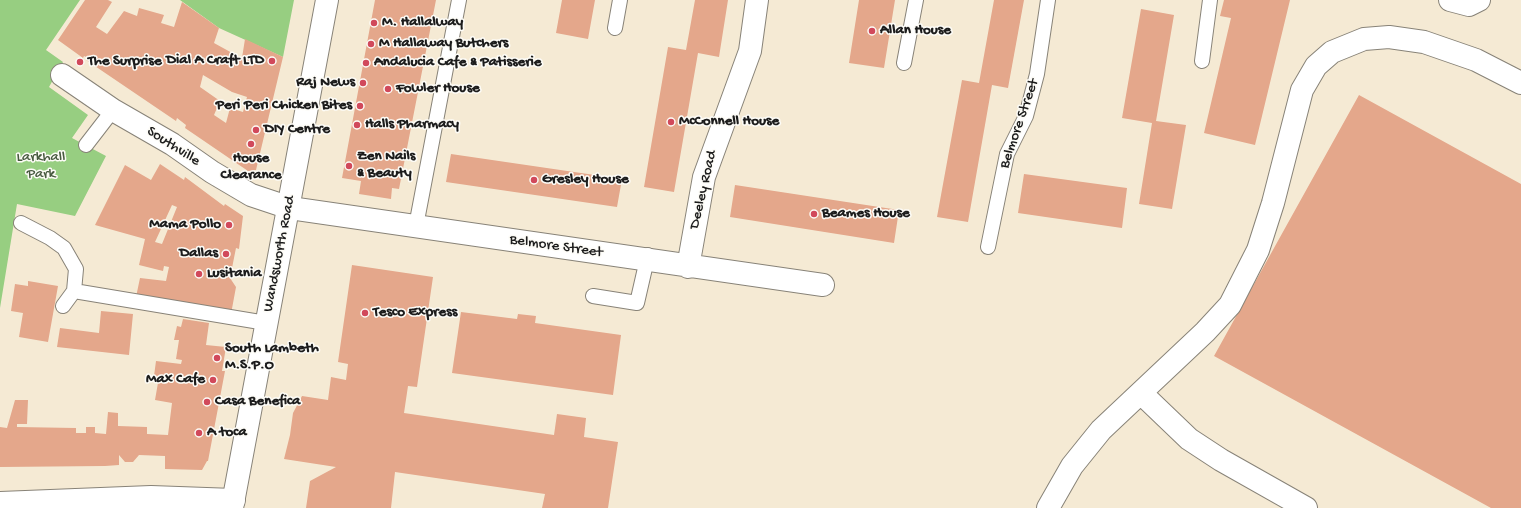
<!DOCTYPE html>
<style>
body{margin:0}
canvas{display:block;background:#f5ead4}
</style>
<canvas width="1521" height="508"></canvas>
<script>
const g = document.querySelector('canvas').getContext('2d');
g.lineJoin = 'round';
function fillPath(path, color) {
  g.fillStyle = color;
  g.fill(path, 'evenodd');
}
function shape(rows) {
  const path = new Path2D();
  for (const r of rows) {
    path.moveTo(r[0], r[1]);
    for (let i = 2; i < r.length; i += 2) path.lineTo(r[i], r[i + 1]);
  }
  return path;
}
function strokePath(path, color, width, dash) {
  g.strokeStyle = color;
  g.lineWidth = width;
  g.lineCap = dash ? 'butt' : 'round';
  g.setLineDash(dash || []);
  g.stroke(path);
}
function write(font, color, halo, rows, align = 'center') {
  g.font = font + ' "Gochi Hand",sans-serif';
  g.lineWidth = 3;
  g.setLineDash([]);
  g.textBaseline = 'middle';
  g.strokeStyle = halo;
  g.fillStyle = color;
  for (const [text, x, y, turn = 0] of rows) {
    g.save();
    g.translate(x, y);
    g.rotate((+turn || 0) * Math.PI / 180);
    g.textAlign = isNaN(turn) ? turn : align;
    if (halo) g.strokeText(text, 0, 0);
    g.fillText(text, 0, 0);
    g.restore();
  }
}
fillPath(shape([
 [0,0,80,0,46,50,63,62,49,87,88,115,72,138,106,156,75,216,17,204,0,308],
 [180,0,294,0,283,57,219,28]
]), '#97ce81');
fillPath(shape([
 [85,0,108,0,112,2,96,27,107,34,124,11,137,16,139,8,164,15,161,23,174,27,182,2,219,28,214,43,234,54,242,58,245,39,283,57,256,170,248,171,185,128,186,125,177,118,176,121,86,60,88,58,84,56,83,58,58,40],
 [203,75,232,92,247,97,243,112,230,108,226,123,214,115,220,101,200,87],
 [375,0,436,0,399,189,392,188,391,199,359,194,361,181,342,178],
 [562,0,595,0,588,39,556,33],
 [695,0,728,0,719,57,698,53,674,192,644,187,668,47,686,50],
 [859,0,895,0,884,68,849,63],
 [994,0,1024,0,1008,88,992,85,968,222,937,217,962,80,979,83],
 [1224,0,1290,0,1255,145,1204,133,1231,18,1220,16],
 [1141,9,1174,15,1156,121,1186,125,1172,209,1139,204,1152,123,1122,118],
 [1359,95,1521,184,1521,508,1491,508,1214,356],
 [451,154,622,179,617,207,446,182],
 [160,164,184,180,185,177,224,206,225,204,243,216,239,249,236,248,230,278,236,287,231,314,136,297,140,278,166,281,169,267,164,266,163,271,139,265,145,239,95,225,125,165,151,180],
 [172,205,177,207,162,244,155,242],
 [1024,174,1127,188,1122,228,1018,213],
 [735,185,899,210,894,243,730,217],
 [352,265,433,277,417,387,408,386,404,413,554,435,557,414,586,418,584,437,618,442,608,508,542,508,545,494,395,472,391,508,306,508,310,481,336,467,284,459,290,435,293,413,302,396,328,400,331,377,346,380,348,364,338,362],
 [28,281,58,286,48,342,19,337,23,313,11,311,15,284,28,286],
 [101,311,133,314,129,355,57,347,60,328,99,333],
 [461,312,517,319,518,314,536,316,535,323,621,335,613,395,452,373],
 [183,319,209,323,206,345,226,347,222,371,225,371,208,461,207,461,202,470,165,469,165,456,139,455,133,462,125,462,119,455,119,465,105,466,0,467,0,427,7,428,15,400,28,400,27,424,17,424,17,427,76,428,76,433,86,433,86,427,95,427,95,433,106,434,108,412,118,413,118,426,147,427,147,434,168,435,172,403,155,400,159,377,154,376,156,361,181,364,182,360,176,359,179,340,174,340,177,326,181,327]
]), '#e4a78b');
const lane = shape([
 [615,28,620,0],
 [1202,61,1210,0],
 [904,63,916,0],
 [86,145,113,110],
 [21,223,50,238,64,248,76,269,74,291,63,306],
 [416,226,459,0],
 [988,247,1007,154,1026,116,1037,74,1048,0],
 [74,291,266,323],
 [593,296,637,303,648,255]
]);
const street = shape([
 [1450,0,1469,5,1479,0],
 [62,75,113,110,172,144,212,172,251,195,290,208,823,285],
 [688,267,704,177,750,51,757,0],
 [1141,393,1189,439,1221,460,1306,508],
 [0,503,151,497,234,500],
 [1048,508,1072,466,1101,430,1205,332,1230,305,1258,250,1273,203,1302,90,1316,66,1332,52,1364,39,1389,37,1424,42,1476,60,1521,83]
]);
const primary = shape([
 [232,508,327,0]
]);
strokePath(lane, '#888378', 16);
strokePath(street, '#888378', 24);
strokePath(primary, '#888378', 24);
strokePath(lane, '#fff', 14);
strokePath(street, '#fff', 22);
strokePath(primary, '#fff', 22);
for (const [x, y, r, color] of [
 [374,23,4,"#d1495b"],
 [872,31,4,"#d1495b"],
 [371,44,4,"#d1495b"],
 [272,61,4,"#d1495b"],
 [80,62,4,"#d1495b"],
 [366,63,4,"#d1495b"],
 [363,83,4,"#d1495b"],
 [388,89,4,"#d1495b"],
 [360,106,4,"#d1495b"],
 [671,122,4,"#d1495b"],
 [357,125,4,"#d1495b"],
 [256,130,4,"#d1495b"],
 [251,144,4,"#d1495b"],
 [349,166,4,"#d1495b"],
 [534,180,4,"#d1495b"],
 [814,214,4,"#d1495b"],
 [229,225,4,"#d1495b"],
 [226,254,4,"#d1495b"],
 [199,274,4,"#d1495b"],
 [365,313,4,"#d1495b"],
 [217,358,4,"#d1495b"],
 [213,380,4,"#d1495b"],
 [207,402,4,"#d1495b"],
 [199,433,4,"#d1495b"]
]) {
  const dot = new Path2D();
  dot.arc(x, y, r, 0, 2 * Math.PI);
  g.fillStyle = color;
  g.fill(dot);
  strokePath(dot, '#fdfcf7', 1.5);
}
write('bold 15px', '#1c1c1c', '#fdfcf7', [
 ["M. Hallalway",382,23],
 ["Allan House",880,31],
 ["M Hallaway Butchers",379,44],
 ["Dial A Craft LTD",264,61,"right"],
 ["The Surprise",88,62],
 ["Andalucia Cafe & Patisserie",374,63],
 ["Raj News",355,83,"right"],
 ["Fowler House",396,89],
 ["Peri Peri Chicken Bites",352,106,"right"],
 ["McConnell House",679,122],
 ["Halls Pharmacy",365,125],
 ["DIY Centre",264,130],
 ["Zen Nails",357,157],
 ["& Beauty",357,174],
 ["House",251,159,"center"],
 ["Clearance",251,176,"center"],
 ["Gresley House",542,180],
 ["Beames House",822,214],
 ["Mama Pollo",221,225,"right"],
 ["Dallas",218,254,"right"],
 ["Lusitania",207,274],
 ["Tesco Express",373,313],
 ["South Lambeth",225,349],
 ["M.S.P.O",225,366],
 ["Max Cafe",205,380,"right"],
 ["Casa Benefica",215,402],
 ["A toca",207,433]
], 'left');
write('15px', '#1c1c1c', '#fdfcf7', [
 ["Belmore Street",1020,124,-71],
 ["Southville",173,147,33],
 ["Deeley Road",704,190,-77],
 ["Belmore Street",556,247,8],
 ["Wandsworth Road",280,254,-79]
]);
write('15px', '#475a3f', '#fdfcf7', [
 ["Larkhall",41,158],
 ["Park",41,175]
]);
</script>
